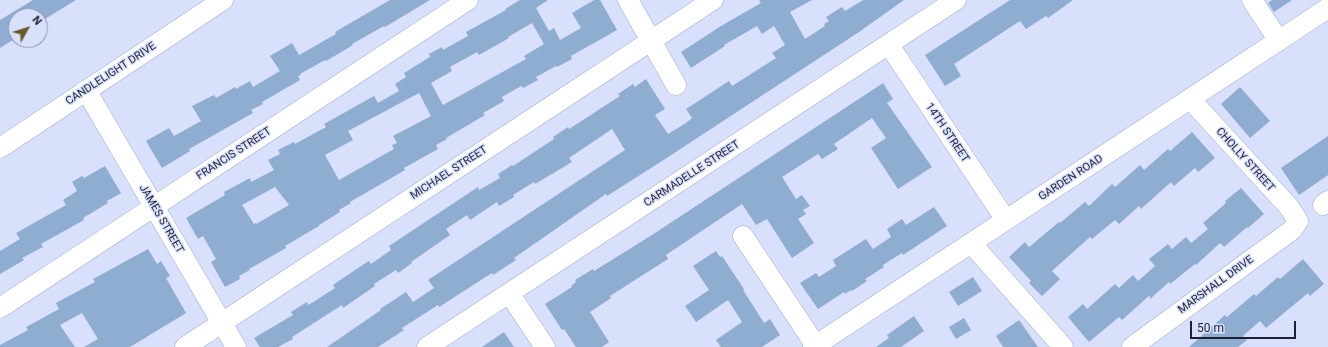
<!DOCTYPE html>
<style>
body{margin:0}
#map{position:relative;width:1328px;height:347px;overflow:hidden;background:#d8e0fb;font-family:Roboto,sans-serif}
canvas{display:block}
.north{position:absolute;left:8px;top:8px;width:40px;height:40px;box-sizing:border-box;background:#d8e0fb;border:1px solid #8d94aa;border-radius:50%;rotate:51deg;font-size:11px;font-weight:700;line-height:16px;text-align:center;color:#1d2131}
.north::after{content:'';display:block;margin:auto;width:14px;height:18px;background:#6a5b28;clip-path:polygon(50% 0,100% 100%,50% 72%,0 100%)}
.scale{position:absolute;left:1190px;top:321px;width:106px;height:18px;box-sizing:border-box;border:2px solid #1d2131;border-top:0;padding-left:5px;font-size:12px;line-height:14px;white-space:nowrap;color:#1d2131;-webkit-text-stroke:3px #d8e0fb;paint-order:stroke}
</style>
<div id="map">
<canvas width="1328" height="347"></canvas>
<div class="north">N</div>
<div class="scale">50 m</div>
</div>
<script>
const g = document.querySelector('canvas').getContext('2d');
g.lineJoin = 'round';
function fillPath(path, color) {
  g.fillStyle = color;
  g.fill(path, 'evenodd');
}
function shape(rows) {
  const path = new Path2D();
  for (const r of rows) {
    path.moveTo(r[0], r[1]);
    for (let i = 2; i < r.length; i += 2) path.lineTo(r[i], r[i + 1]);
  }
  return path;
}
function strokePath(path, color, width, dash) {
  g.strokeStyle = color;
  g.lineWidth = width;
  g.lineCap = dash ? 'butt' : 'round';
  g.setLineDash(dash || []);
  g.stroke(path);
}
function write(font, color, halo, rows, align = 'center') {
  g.font = font + ' Roboto,sans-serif';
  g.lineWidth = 3;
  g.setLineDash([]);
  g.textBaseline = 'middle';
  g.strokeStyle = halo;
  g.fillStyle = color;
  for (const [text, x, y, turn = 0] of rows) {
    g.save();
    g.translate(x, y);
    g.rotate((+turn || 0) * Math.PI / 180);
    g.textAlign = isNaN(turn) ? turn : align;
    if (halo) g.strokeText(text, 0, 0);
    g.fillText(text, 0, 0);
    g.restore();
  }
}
fillPath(shape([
 [33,0,76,0,40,22,40,16,16,16,16,38,0,48,0,20],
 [390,0,430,0,385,27,384,26,352,44,353,45,326,61,325,60,300,74,301,75,298,76,300,80,262,102,263,104,251,110,253,113,189,149,190,151,162,168,146,141,169,128,174,136,201,121,192,106,214,95,216,98,235,87,236,89,250,81,253,87,280,71,270,56,292,43,299,55,336,34,335,32],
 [520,0,548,0,536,8,549,31,554,28,560,40,581,28,572,13,594,0,600,0,617,30,571,56,572,59,557,67,556,66,536,77,538,80,523,88,521,86,502,97,504,101,483,113,485,115,446,138,447,139,436,145,438,149,404,168,405,170,350,202,351,203,339,210,340,212,319,225,319,226,285,246,286,248,249,269,250,270,239,276,240,279,225,287,211,262,216,259,203,236,198,239,186,218,225,195,224,192,250,178,251,182,274,170,268,160,280,154,278,150,294,142,295,144,326,127,324,124,374,96,378,103,399,91,395,84,406,77,404,73,430,57,429,54,442,47,443,50,468,36,466,32,506,10,505,9],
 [532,23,544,44,524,56,526,59,443,105,431,83,452,71,450,67,477,52,479,55,509,38,508,37],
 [419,93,431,116,393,136,397,143,392,145,394,149,339,180,325,155,353,140,348,131],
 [275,187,289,205,256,224,256,223,254,224,242,205],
 [759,0,812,0,790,12,805,39,825,26,824,24,829,21,826,17,842,7,845,11,863,0,904,0,859,32,662,161,607,196,606,194,514,258,516,260,493,275,492,273,439,307,438,305,402,328,404,330,378,347,327,347,381,310,380,309,406,292,413,302,434,288,428,280,625,150,612,129,569,158,572,162,535,184,534,182,513,195,514,197,499,206,497,202,470,220,467,215,446,229,450,235,411,262,412,263,398,273,396,270,374,284,375,286,343,308,342,305,292,337,293,339,278,347,260,347,254,338,293,315,291,312,307,302,308,305,315,301,335,288,333,285,355,270,369,261,371,264,391,250,389,246,478,187,479,190,500,178,498,174,512,165,513,166,554,139,553,137,568,127,569,129,620,96,618,94,633,84,635,87,646,79,665,109,655,115,668,134,686,123,692,118,686,109,729,81,732,86,776,58,772,53,785,45,774,26,762,34,757,26,724,45,725,46,691,68,681,52,721,26,761,3],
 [1010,0,1073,0,1048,18,1046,16,1026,29,1020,21,954,64,961,76,945,86,925,55],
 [1272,0,1292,0,1274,12,1268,3],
 [883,83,893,99,887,103,932,167,898,189,871,148,886,138,872,118,834,144,838,149,822,159,818,154,782,177,796,199,802,195,810,206,803,210,806,214,798,219,814,243,792,258,767,219,756,225,742,204,666,255,668,259,610,296,611,298,590,312,609,342,602,347,576,347,564,329,562,330,545,304,572,287,571,286,576,282,575,280,593,269,594,271,652,235],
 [1240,87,1270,121,1250,138,1221,104],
 [1192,132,1215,158,1198,172,1195,168,1174,186,1171,182,1141,209,1139,206,1119,224,1115,220,1092,239,1090,237,1052,271,1060,279,1042,296,1029,283,1031,281,1009,257,1025,242,1029,247,1059,222,1060,223,1085,202,1089,206,1112,184,1115,187,1140,165,1144,170,1168,149,1170,151],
 [1328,136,1328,175,1299,195,1281,168],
 [105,166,121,193,107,201,108,203,83,218,84,220,41,244,43,247,22,258,24,260,0,274,0,251,20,239,16,233,66,205,63,200,77,191,72,182,82,176,84,178],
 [1241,188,1264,214,1248,228,1247,227,1224,247,1220,243,1196,265,1195,264,1170,284,1169,282,1150,299,1150,295,1122,320,1119,317,1089,342,1068,317,1083,304,1087,309,1115,284,1119,288,1133,275,1138,281,1155,266,1149,259,1168,244,1172,249,1186,237,1191,243,1208,229,1203,223,1226,203,1225,201],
 [934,207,947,226,903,255,902,253,883,265,884,267,865,279,867,281,852,291,851,290,845,294,844,292,818,309,800,283,816,273,819,277,836,266,833,260,866,239,873,249,891,237,887,229,902,219,906,225],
 [148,249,157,264,161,261,170,276,166,278,186,313,130,347,84,347,98,339,82,313,60,325,75,347,0,347,0,345,28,330,26,327,59,309,56,303,95,282,93,279],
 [716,251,720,257,722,256,744,289,743,290,764,323,770,319,780,335,762,347,721,347,716,340,742,322,728,300,696,322,685,306,709,290,693,266],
 [1303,259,1324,284,1310,296,1308,293,1266,328,1260,321,1243,336,1247,340,1238,347,1189,347,1225,315,1227,317,1254,294,1256,296,1278,277,1280,279],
 [973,277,982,291,958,306,949,292],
 [914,316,924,331,901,347,876,347,889,338,887,335],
 [964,318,971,330,956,339,949,327],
 [1019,320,1038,347,1003,347,996,336],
 [504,332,514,347,482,347]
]), '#8eadd1');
const minor = shape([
 [628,0,676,85],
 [1252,0,1279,41],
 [889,45,1006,220],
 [86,90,236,347],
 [0,148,223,0],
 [1323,205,1328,201],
 [743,236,816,346],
 [971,243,1063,347],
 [509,293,545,347],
 [0,308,468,0],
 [185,347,713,0],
 [427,347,956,0],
 [813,347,1328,8],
 [1132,347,1292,230,1298,221,1289,207,1190,99]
]);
strokePath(minor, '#9eaad4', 21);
strokePath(minor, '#fff', 20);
write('11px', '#1d2131', '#d8e0fb', [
 ["CANDLELIGHT DRIVE",111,74,-33],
 ["14TH STREET",947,133,56],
 ["FRANCIS STREET",234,154,-33],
 ["CHOLLY STREET",1245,160,48],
 ["MICHAEL STREET",449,173,-33],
 ["CARMADELLE STREET",692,174,-33],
 ["GARDEN ROAD",1071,178,-33],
 ["JAMES STREET",161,219,60],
 ["MARSHALL DRIVE",1216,285,-36]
]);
</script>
